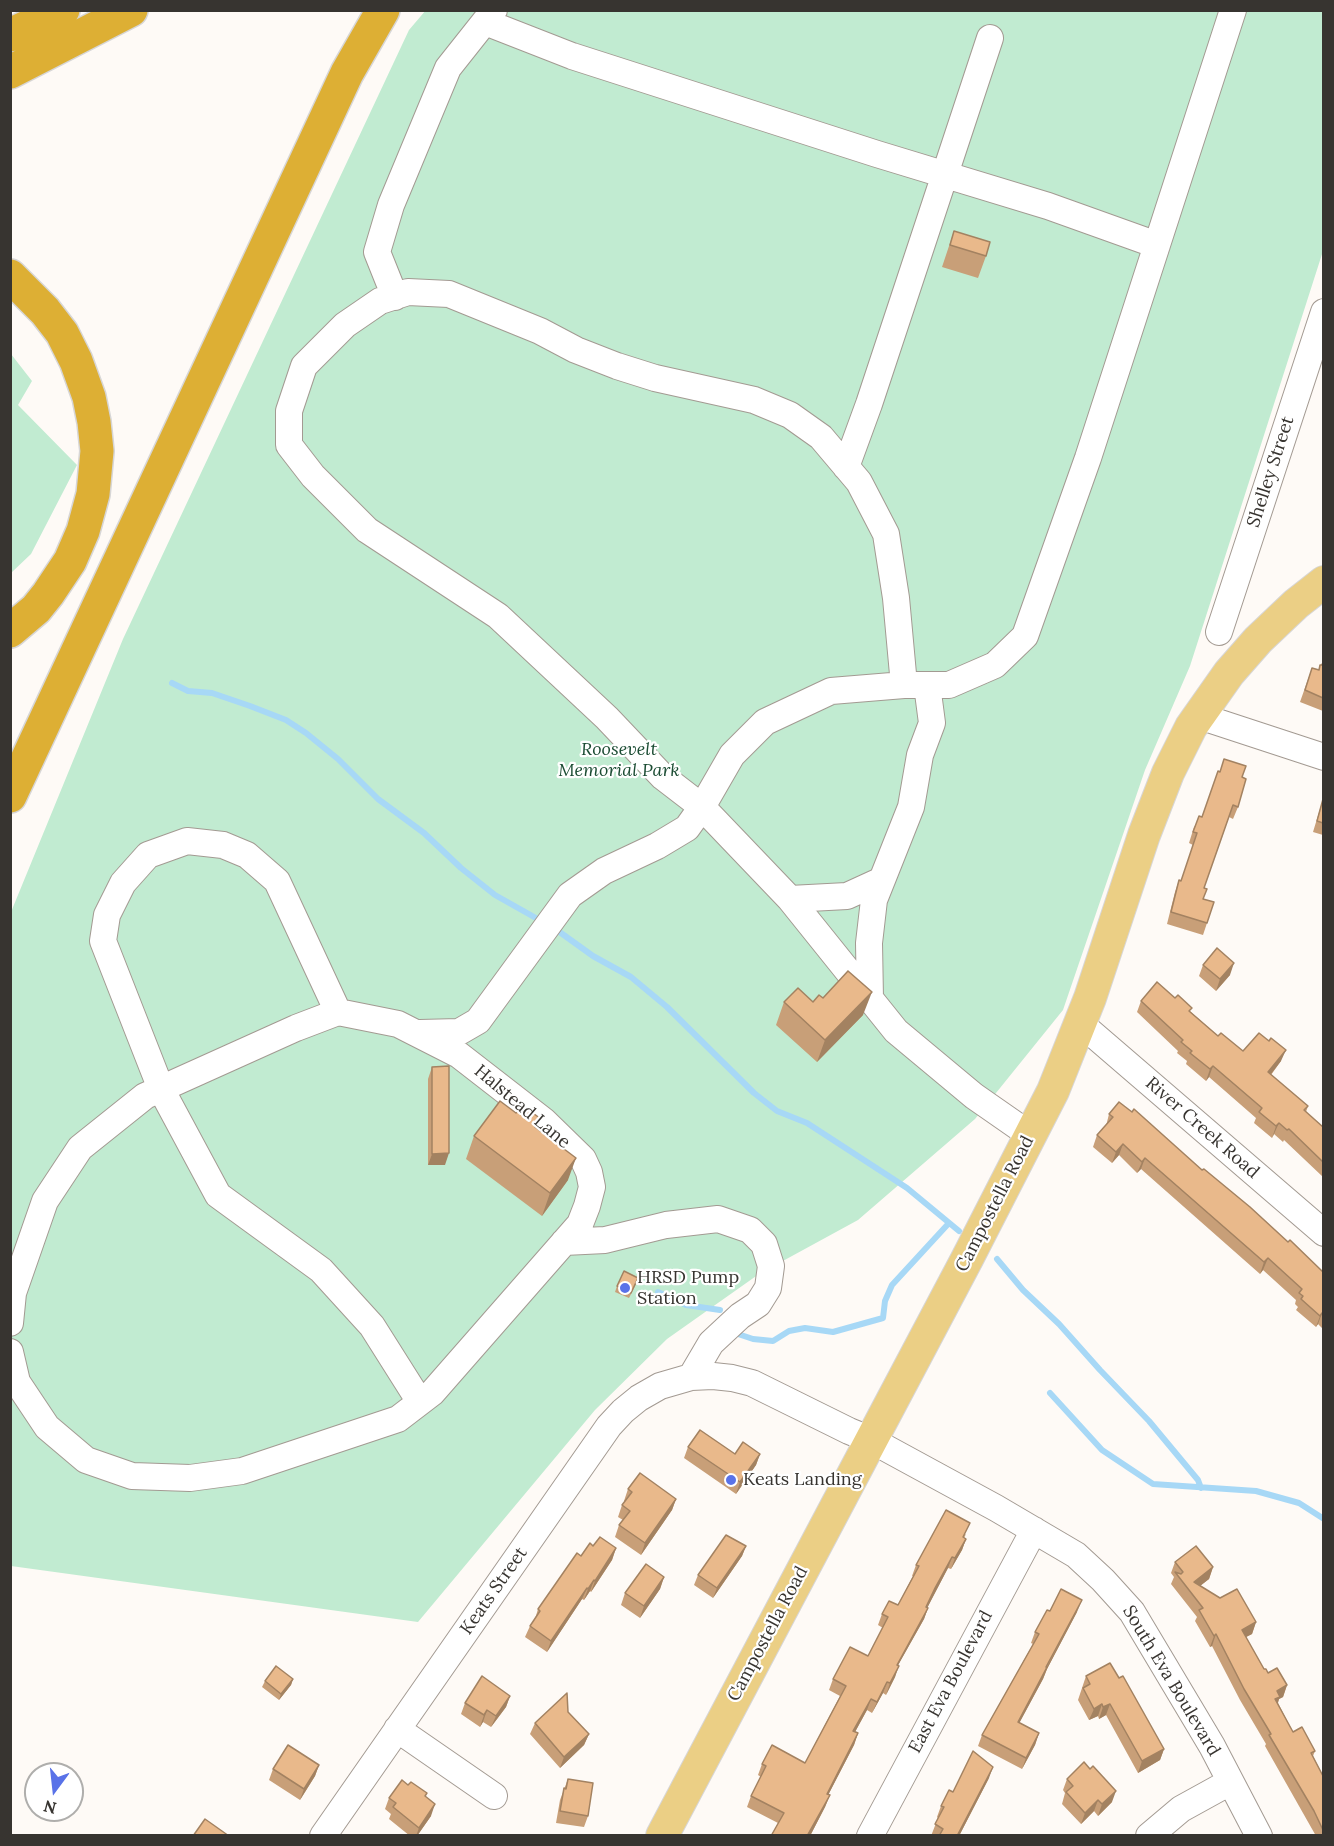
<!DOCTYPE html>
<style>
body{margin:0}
#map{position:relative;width:1334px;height:1846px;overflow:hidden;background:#fefaf6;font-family:Lora,serif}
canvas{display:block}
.frame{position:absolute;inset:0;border:12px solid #373430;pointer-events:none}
.north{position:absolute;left:24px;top:1762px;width:60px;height:60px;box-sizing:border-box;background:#fff;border:2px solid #afaeac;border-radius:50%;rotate:195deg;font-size:16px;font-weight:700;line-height:24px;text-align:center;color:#373430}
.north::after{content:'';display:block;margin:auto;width:21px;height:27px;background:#5972e8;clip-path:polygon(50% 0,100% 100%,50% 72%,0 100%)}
</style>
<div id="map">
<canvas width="1334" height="1846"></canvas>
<div class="frame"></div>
<div class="north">N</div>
</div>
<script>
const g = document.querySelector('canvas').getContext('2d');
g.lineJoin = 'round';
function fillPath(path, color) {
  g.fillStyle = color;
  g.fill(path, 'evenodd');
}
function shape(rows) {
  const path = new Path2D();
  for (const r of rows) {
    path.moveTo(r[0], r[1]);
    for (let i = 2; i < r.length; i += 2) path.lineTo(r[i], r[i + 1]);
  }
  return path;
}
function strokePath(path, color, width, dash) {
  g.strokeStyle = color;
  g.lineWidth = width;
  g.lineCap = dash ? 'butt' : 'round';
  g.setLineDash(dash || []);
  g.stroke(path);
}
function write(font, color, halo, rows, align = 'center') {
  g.font = font + ' Lora,serif';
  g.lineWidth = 4.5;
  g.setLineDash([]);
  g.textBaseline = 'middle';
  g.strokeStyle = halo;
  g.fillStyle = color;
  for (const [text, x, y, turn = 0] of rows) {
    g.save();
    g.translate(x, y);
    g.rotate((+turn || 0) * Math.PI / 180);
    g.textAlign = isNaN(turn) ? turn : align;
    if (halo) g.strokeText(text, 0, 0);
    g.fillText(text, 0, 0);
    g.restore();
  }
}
fillPath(shape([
 [426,10,1323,11,1323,251,1190,666,1145,770,1063,1010,975,1119,858,1220,759,1274,667,1339,595,1410,418,1622,11,1566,11,912,123,639,409,30],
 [11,354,32,381,18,405,77,465,31,554,11,573]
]), '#c1ebd1');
strokePath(shape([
 [172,683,188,691,212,693,250,706,286,720,306,733,338,759,378,799,424,833,461,868,495,895,543,922],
 [554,928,593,956,631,977,667,1007,754,1093,777,1111,807,1123,907,1188,959,1231],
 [997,1259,1023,1290,1059,1324,1100,1370,1149,1421,1198,1480,1201,1488],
 [658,1292,686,1305,720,1310],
 [738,1334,753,1339,773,1341,789,1331,805,1328,833,1332,883,1318,885,1301,892,1285,949,1223],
 [1050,1393,1102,1450,1153,1484,1256,1491,1299,1503,1324,1519]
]), '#a7d8f6', 6);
const minor = shape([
 [485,22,572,56,877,154,1048,206,1157,245],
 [395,297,377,252,391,205,448,68,494,10],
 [846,467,869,404,990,38],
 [1219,632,1324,312],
 [904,685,896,598,886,534,859,482,821,437,790,415,754,400,655,378,617,366,576,350,540,331,449,294,408,292,380,301,345,325,304,366,289,411,289,445,313,476,367,530,498,616,607,718,663,777,702,807,790,899,847,896,882,880,911,807,920,755,932,723,927,685],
 [1199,716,1324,757],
 [790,899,896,1031,974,1096,1030,1135],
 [870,999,869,943,874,900,882,880],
 [338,1012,277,881,247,855,223,845,187,841,148,855,123,883,107,915,103,941,161,1089,218,1195,321,1270,372,1326,420,1402],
 [1080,1023,1324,1233],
 [420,1033,459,1032,478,1021,570,895,604,871,657,846,687,828,702,807,732,755,765,722,831,691,904,685,949,685,995,665,1025,636,1088,458,1233,10],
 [564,1242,605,1240,666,1225,718,1219,750,1230,764,1244,771,1266,768,1288,758,1304,740,1316,711,1343,691,1377],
 [10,1323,13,1293,45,1201,80,1148,145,1096,296,1028,338,1012,398,1024,459,1055,544,1121,583,1159,589,1172,592,1187,587,1206,580,1224,432,1393,398,1419,242,1471,190,1478,132,1476,86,1460,47,1427,17,1382,10,1352],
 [397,1729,494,1796],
 [323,1836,609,1426,623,1411,639,1398,660,1386,691,1377,713,1376,732,1378,752,1383,849,1431,871,1440,996,1508,1076,1555,1103,1580,1132,1612,1212,1746,1259,1836],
 [870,1836,1034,1530],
 [1149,1836,1181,1809,1230,1782]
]);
const major = shape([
 [662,1836,967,1259,1053,1091,1090,998,1144,835,1168,773,1191,727,1229,673,1258,640,1296,604,1324,582]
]);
const highway = shape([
 [10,35,63,10],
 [10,72,131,10],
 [10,276,45,311,62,333,76,361,89,397,94,422,97,451,93,494,83,531,70,561,48,594,36,609,10,631],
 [10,796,347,73,383,10]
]);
strokePath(minor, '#a39a92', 28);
strokePath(major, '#d7d6d6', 34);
strokePath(highway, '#d7d6d6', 36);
strokePath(minor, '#fff', 26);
strokePath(major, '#ebcf85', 32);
strokePath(highway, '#ddaf34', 33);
fillPath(shape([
 [954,231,986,256,978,278,942,267],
 [1323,662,1323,711,1300,702,1312,668,1318,670],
 [1242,777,1238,807,1233,819,1229,817,1204,888,1203,899,1207,923,1203,935,1167,924,1175,892,1179,880,1181,881,1193,845,1189,843,1194,827,1202,817],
 [1323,799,1323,835,1313,832],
 [1203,965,1230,975,1216,991,1199,976],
 [823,998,863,1015,817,1062,776,1025,784,1002,813,1002],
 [1175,998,1218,1036,1243,1051,1281,1061,1271,1075,1308,1106,1306,1112,1323,1127,1323,1177,1284,1140,1283,1142,1274,1134,1272,1138,1254,1123,1256,1118,1209,1077,1206,1081,1186,1064,1187,1061,1177,1053,1178,1051,1137,1012,1141,1001],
 [432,1067,445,1165,428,1165,428,1079],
 [1109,1114,1202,1170,1323,1272,1323,1329,1318,1324,1316,1327,1296,1310,1298,1307,1295,1304,1296,1300,1263,1270,1260,1274,1141,1169,1137,1173,1119,1155,1112,1163,1093,1147,1097,1135,1106,1126],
 [538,1129,568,1180,542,1216,466,1159,474,1136],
 [636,1284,629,1298,615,1292,617,1286],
 [688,1447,735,1454,760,1454,756,1465,736,1494,684,1458],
 [628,1489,676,1499,672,1510,641,1555,615,1537,619,1525,623,1520,618,1517,622,1505,625,1502,624,1501],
 [966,1534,964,1538,966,1539,962,1550,951,1569,948,1568,931,1600,927,1608,928,1608,924,1619,898,1665,895,1677,886,1695,883,1693,872,1713,867,1710,855,1732,858,1733,854,1745,828,1795,830,1795,825,1807,810,1836,771,1836,778,1823,747,1807,751,1796,761,1777,758,1775,762,1764,805,1763,840,1696,829,1690,833,1679,868,1656,883,1628,878,1625,882,1614,898,1605,913,1576,912,1576,916,1565],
 [746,1546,742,1556,713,1598,694,1585,698,1575],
 [616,1548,612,1560,591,1592,590,1591,584,1600,582,1599,547,1652,525,1637,530,1626,535,1619,538,1609,581,1556],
 [1175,1562,1213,1567,1209,1579,1200,1586,1256,1622,1252,1634,1246,1637,1264,1669,1287,1685,1283,1697,1279,1699,1278,1703,1293,1732,1315,1751,1313,1756,1323,1776,1323,1836,1316,1836,1265,1746,1266,1744,1240,1700,1212,1646,1210,1647,1195,1621,1197,1617,1171,1584,1174,1577,1171,1573],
 [664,1577,660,1589,640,1618,621,1605,625,1593],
 [1050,1611,1077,1612,1047,1669,1043,1679,1019,1723,1039,1733,1035,1745,1022,1769,978,1746,982,1735,1033,1644,1031,1643,1035,1632],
 [1086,1676,1119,1678,1164,1749,1160,1760,1138,1773,1106,1715,1099,1719,1098,1716,1089,1720,1078,1700],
 [293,1679,291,1685,279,1700,262,1687,265,1681],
 [510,1696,506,1707,491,1727,483,1722,480,1727,461,1714,465,1703],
 [568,1712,589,1734,584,1745,560,1768,530,1734,535,1723],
 [319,1765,315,1776,300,1800,269,1780,273,1769],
 [989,1778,959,1836,931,1836,938,1818,937,1817,941,1806,953,1792],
 [568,1779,588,1816,584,1827,556,1823,560,1800],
 [1067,1779,1112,1802,1098,1816,1094,1811,1081,1824,1062,1804,1065,1793,1063,1790],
 [425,1797,431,1816,417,1836,410,1836,389,1819,391,1814,385,1809,389,1798]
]), '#c89f78');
fillPath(shape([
 [1234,963,1230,975,1216,991,1220,979],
 [872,992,863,1015,817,1062,825,1040],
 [1286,1050,1281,1061,1264,1083,1268,1072],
 [1213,1066,1209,1077,1206,1081,1210,1069],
 [1279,1123,1274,1134,1272,1138,1276,1126],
 [1123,1144,1119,1155,1112,1163,1116,1152],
 [449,1153,445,1165,428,1165,432,1154],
 [576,1158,568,1180,542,1216,550,1193],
 [1145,1158,1141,1169,1137,1173,1142,1162],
 [1268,1258,1263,1270,1260,1274,1264,1262],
 [1322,1313,1318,1324,1316,1327,1320,1316],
 [760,1454,756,1465,736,1494,740,1482],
 [676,1499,672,1510,641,1555,645,1543],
 [966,1539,962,1550,951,1569,955,1558],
 [746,1546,742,1556,713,1598,717,1588],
 [616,1548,612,1560,591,1592,595,1581],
 [952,1557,948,1568,922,1618,935,1588],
 [1213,1567,1209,1579,1191,1593,1194,1582],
 [664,1577,660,1589,640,1618,644,1606],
 [594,1580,590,1591,584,1600,588,1589],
 [587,1588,582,1599,547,1652,551,1641],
 [1082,1600,1077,1612,1047,1669,1043,1679,1014,1733,1018,1722],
 [928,1608,924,1619,892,1676,897,1665],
 [1256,1622,1252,1634,1238,1641,1242,1630],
 [1216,1634,1212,1646,1210,1647,1214,1636],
 [899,1666,895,1677,886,1695,890,1683],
 [293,1679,291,1685,279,1700,281,1694],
 [887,1682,883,1693,872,1713,877,1702],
 [1287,1685,1283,1697,1279,1699,1276,1708,1271,1711,1277,1691],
 [510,1696,506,1707,491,1727,496,1716],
 [871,1699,867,1710,849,1743,853,1731],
 [1102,1704,1098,1716,1089,1720,1094,1709],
 [1110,1704,1106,1715,1099,1719,1103,1707],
 [487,1710,483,1722,480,1727,484,1715],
 [858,1733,854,1745,823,1805,827,1794],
 [1039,1733,1035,1745,1022,1769,1026,1758],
 [589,1734,584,1745,560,1768,564,1757],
 [1164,1749,1160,1760,1138,1773,1142,1761],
 [319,1765,315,1776,300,1800,304,1789],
 [993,1767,989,1778,959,1836,957,1836],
 [1116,1791,1112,1802,1098,1816,1102,1804],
 [830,1795,825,1807,810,1836,807,1836],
 [1098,1800,1094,1811,1081,1824,1085,1813],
 [435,1804,431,1816,417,1836,416,1836,419,1828]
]), '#a38261');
const building = shape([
 [954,231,990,242,986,256,950,245,954,231],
 [1323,662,1323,698,1305,690,1312,668,1319,670,1320,665,1322,665,1323,662],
 [1224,759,1246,766,1242,777,1246,779,1238,807,1233,805,1204,888,1207,889,1203,899,1214,902,1207,923,1171,912,1179,880,1181,881,1197,833,1193,832,1199,816,1202,817,1218,771,1220,772,1224,759],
 [1323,799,1323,823,1317,821,1323,799],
 [1217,948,1234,963,1220,979,1203,965,1217,948],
 [848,971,872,992,825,1040,784,1002,798,988,813,1002,819,995,823,998,848,971],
 [1157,982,1175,998,1178,995,1192,1008,1189,1011,1218,1036,1221,1033,1243,1051,1259,1033,1269,1041,1271,1038,1286,1050,1268,1072,1308,1106,1304,1110,1323,1127,1323,1162,1289,1129,1287,1130,1279,1123,1276,1126,1259,1112,1262,1108,1213,1066,1210,1069,1190,1053,1192,1051,1181,1042,1183,1040,1141,1001,1157,982],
 [449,1066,449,1153,432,1154,432,1067,449,1066],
 [500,1101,516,1113,522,1105,541,1119,535,1127,576,1158,550,1193,474,1136,500,1101],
 [1119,1102,1132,1112,1134,1109,1202,1170,1204,1169,1250,1207,1288,1242,1290,1240,1323,1272,1323,1314,1322,1313,1320,1316,1301,1299,1303,1296,1299,1293,1302,1289,1268,1258,1264,1262,1145,1158,1142,1162,1123,1144,1116,1152,1097,1135,1113,1117,1109,1114,1119,1102],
 [624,1271,638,1278,631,1293,617,1286,624,1271],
 [700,1430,735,1454,743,1442,760,1454,740,1482,688,1447,700,1430],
 [640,1473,676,1499,645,1543,619,1525,630,1511,622,1505,632,1492,628,1489,640,1473],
 [946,1510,970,1523,963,1537,966,1539,955,1558,952,1557,935,1588,926,1607,928,1608,897,1665,899,1666,890,1683,887,1682,877,1702,871,1699,853,1731,858,1733,827,1794,830,1795,807,1836,771,1836,784,1813,751,1796,766,1766,762,1764,772,1745,805,1763,846,1686,833,1679,850,1647,868,1656,888,1617,882,1614,889,1601,898,1605,919,1566,916,1565,946,1510],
 [726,1535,746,1546,717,1588,698,1575,726,1535],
 [600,1537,616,1548,595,1581,594,1580,588,1589,587,1588,551,1641,530,1626,540,1611,538,1609,577,1553,581,1556,590,1543,593,1546,600,1537],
 [1196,1546,1213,1567,1194,1582,1220,1598,1237,1589,1256,1622,1242,1630,1264,1669,1266,1669,1268,1673,1277,1668,1287,1685,1277,1691,1280,1697,1275,1699,1293,1732,1302,1727,1315,1751,1311,1753,1323,1776,1323,1830,1314,1811,1269,1735,1271,1734,1244,1689,1216,1634,1214,1636,1199,1610,1203,1608,1175,1572,1181,1574,1183,1572,1175,1562,1196,1546],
 [646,1564,664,1577,644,1606,625,1593,646,1564],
 [1061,1589,1082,1600,1046,1667,1047,1667,1018,1722,1039,1733,1026,1758,982,1735,1039,1634,1035,1632,1047,1610,1050,1611,1061,1589],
 [1110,1663,1119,1678,1123,1676,1164,1749,1142,1761,1110,1704,1103,1707,1102,1704,1094,1709,1083,1688,1090,1684,1086,1676,1110,1663],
 [276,1666,293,1679,281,1694,265,1681,276,1666],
 [482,1676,510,1696,496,1716,487,1710,484,1715,465,1703,482,1676],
 [567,1693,568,1712,589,1734,564,1757,535,1723,567,1693],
 [288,1745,319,1765,304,1789,273,1769,288,1745],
 [973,1751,993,1767,957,1836,939,1836,943,1829,935,1824,944,1807,941,1806,949,1790,953,1792,973,1751],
 [1084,1762,1090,1769,1093,1766,1116,1791,1102,1804,1098,1800,1085,1813,1066,1792,1073,1786,1067,1779,1084,1762],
 [568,1779,593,1783,588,1816,560,1811,564,1788,566,1789,568,1779],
 [402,1780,408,1785,411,1782,427,1793,425,1796,435,1804,419,1828,393,1807,396,1803,389,1798,402,1780],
 [205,1819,229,1836,193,1836,205,1819]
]);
fillPath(building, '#e9b98b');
strokePath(building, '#a38261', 1.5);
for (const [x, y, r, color] of [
 [625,1288,6,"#5972e8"],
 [731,1480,6,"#5972e8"]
]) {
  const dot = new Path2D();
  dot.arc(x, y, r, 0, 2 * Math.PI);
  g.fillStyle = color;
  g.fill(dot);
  strokePath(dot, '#fff', 2);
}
write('18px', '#373430', '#fff', [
 ["Shelley Street",1271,472,-72],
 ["Halstead Lane",522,1107,40],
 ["River Creek Road",1202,1128,41],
 ["Campostella Road",995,1204,-63],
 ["Keats Street",494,1591,-55],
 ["Campostella Road",768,1634,-62],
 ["South Eva Boulevard",1171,1681,59],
 ["East Eva Boulevard",951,1682,-62]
]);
write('italic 18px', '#1b4c33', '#fff', [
 ["Roosevelt",619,750],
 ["Memorial Park",619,771]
]);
write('18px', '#373430', '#fff', [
 ["HRSD Pump",637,1278],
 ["Station",637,1299],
 ["Keats Landing",743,1480]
], 'left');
</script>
